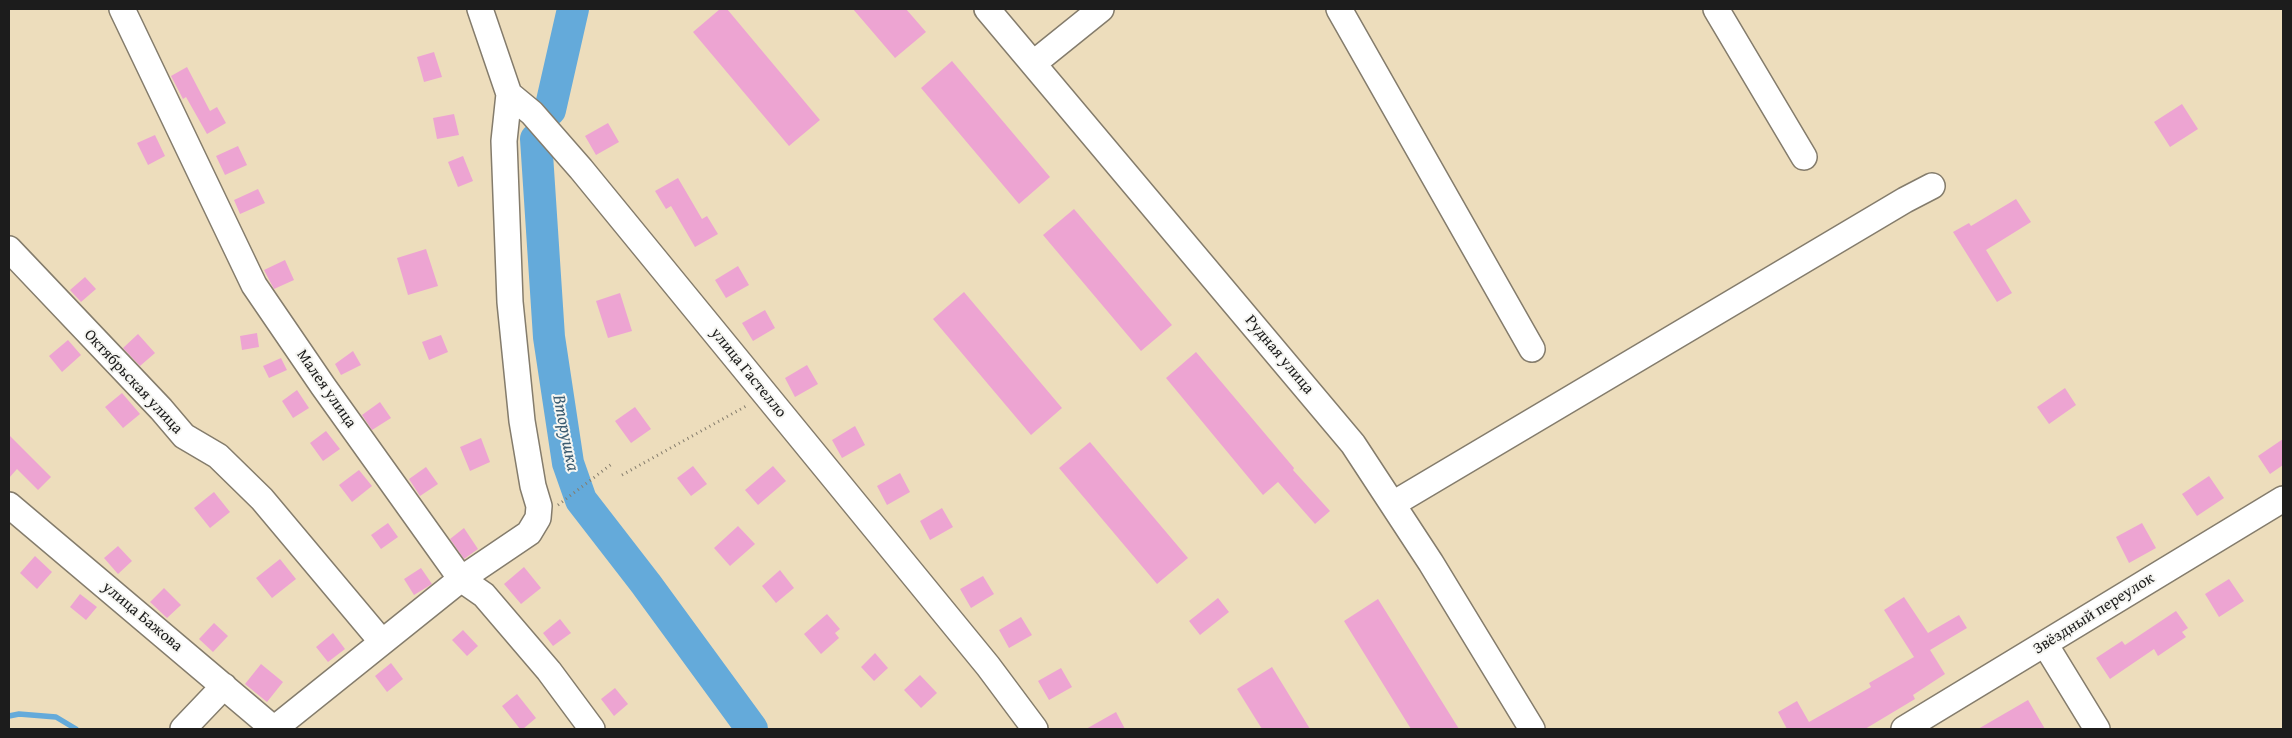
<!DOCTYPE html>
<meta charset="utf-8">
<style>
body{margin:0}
#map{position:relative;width:2292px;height:738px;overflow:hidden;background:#edddbc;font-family:"Gentium Book Plus",serif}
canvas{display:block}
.frame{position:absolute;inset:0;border:10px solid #1c1c1c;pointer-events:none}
</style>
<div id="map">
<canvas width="2292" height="738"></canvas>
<div class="frame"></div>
</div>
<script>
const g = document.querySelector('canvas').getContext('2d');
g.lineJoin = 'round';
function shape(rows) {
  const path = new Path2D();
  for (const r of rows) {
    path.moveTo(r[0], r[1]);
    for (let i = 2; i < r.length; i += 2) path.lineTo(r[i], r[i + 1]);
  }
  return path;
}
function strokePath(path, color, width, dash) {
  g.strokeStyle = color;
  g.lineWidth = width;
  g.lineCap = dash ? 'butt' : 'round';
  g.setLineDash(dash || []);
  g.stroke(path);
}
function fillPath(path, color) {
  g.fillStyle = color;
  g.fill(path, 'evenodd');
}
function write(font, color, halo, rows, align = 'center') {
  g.font = font + ' "Gentium Book Plus",serif';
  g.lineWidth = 4;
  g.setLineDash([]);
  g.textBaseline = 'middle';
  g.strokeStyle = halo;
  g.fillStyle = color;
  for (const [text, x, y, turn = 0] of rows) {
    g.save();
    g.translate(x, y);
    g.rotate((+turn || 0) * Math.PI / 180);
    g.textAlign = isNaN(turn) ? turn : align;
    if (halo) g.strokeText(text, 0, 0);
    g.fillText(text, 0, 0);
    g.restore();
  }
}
strokePath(shape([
 [9,716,19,714,56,717,76,729]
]), '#64aada', 5.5);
strokePath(shape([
 [550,110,573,9],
 [536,139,549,337,568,463,581,500,646,584,752,729]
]), '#64aada', 32);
fillPath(shape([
 [720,9,727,9,820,120,789,146,693,32],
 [853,9,906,9,926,32,895,58],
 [434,52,442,77,424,82,417,57],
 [952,61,1050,177,1019,204,921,88],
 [187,67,210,111,217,107,226,123,207,134,186,97,183,99,171,76],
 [2182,104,2198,129,2170,147,2154,122],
 [454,114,459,135,437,139,433,118],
 [608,123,619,142,596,155,585,136],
 [155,135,165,156,148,165,137,143],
 [238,146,247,165,225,175,216,156],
 [463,156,473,181,458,187,448,162],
 [678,178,702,219,707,216,718,234,695,247,671,206,666,209,655,191],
 [258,189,265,203,240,214,234,200],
 [2016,199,2031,222,1986,250,2012,293,1997,302,1953,232,1969,223,1971,226],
 [1074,209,1172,325,1141,351,1043,235],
 [426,249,438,286,408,295,397,258],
 [285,260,294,280,274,289,264,270],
 [738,266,749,285,726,298,715,280],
 [85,277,96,289,81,302,70,290],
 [964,292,1062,408,1031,435,933,319],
 [620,293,632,331,608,338,596,301],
 [765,310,775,328,753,341,742,323],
 [257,333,259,347,242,350,240,336],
 [138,334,155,353,140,366,123,348],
 [441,335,448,352,429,360,422,342],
 [68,340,81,355,62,372,49,356],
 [353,351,361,365,341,375,335,364],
 [1196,352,1294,468,1293,470,1330,511,1315,524,1278,482,1263,495,1166,378],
 [281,358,287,370,269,378,263,366],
 [807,365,818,384,795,397,785,378],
 [2065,388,2076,405,2049,424,2037,407],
 [297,390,309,408,293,418,282,401],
 [122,393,140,414,123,428,105,407],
 [380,402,391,418,372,430,362,415],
 [635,407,651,429,631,443,615,421],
 [855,426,865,445,842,458,832,440],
 [326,431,340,449,323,461,310,443],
 [9,435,51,477,38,490,17,469,9,478],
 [481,438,490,462,470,471,460,447],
 [2283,439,2283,465,2270,474,2258,456],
 [1090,442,1188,558,1157,584,1059,468],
 [693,466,707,484,691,496,677,478],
 [773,466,786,481,758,505,745,490],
 [426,467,438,484,420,496,409,479],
 [359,470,372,486,352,502,339,485],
 [900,473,910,492,887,505,877,486],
 [2209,476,2224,498,2197,516,2182,494],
 [214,492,230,512,210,528,194,508],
 [942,508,953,527,930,540,920,521],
 [388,523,398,537,381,549,371,535],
 [2142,523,2156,548,2129,563,2116,537],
 [738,526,755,544,730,566,714,548],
 [464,528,478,549,464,559,450,539],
 [118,546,132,561,118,574,104,558],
 [35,556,52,572,37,589,20,573],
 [280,559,296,579,272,598,256,578],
 [524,567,541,588,521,604,504,584],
 [421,568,432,584,414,595,404,579],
 [780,570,794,588,776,603,762,586],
 [983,576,994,594,971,608,960,589],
 [2229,579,2244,601,2219,617,2205,594],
 [164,588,181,605,167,618,150,602],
 [80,594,97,607,86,620,70,607],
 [1904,597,1928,633,1959,615,1967,628,1930,650,1945,674,1913,695,1915,699,1865,729,1787,729,1778,712,1797,701,1809,722,1871,687,1869,683,1914,657,1884,610],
 [1218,598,1229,612,1200,635,1189,621],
 [1378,599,1459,729,1411,729,1344,621],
 [2176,611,2188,628,2182,632,2186,637,2158,656,2154,649,2110,679,2096,658,2122,641,2125,645],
 [827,614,840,629,835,633,839,638,821,654,804,634],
 [1021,617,1032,635,1009,648,999,630],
 [560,619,571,633,553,646,543,633],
 [214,623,228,636,213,652,199,639],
 [463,630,478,646,467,656,452,640],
 [333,633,345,649,328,662,316,647],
 [875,653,888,668,874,681,861,667],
 [391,663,403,679,387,692,375,676],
 [261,664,283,682,267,702,245,684],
 [1272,667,1310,729,1262,729,1237,689],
 [1061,668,1072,687,1049,700,1038,681],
 [920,675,937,693,921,708,904,690],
 [615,688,628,704,614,716,601,699],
 [517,694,536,718,523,729,520,729,502,706],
 [2028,700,2045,729,1978,729],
 [1116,712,1125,729,1086,729]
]), '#eda4d2');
const minor = shape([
 [122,9,254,285,323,386,461,579,484,595,549,671,592,729],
 [480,9,509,94,532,113,581,169,988,666,1035,729],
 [987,9,1353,444,1431,563,1532,729],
 [1339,9,1532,349],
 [1716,9,1804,157],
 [1034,63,1101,9],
 [9,249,161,409,184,436,218,456,262,499,382,642],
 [1393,504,1905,200,1932,186],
 [9,505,274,729],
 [2045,644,2097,729],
 [183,729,224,686],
 [274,729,461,579,529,533,538,518,539,506,533,486,522,421,510,302,504,141,509,94],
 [1904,729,2283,499]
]);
strokePath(minor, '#847c6c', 28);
strokePath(shape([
 [622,475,748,405],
 [558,505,613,463]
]), '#847c6c', 3, [1, 4]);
strokePath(minor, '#fff', 25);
write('16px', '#1c1c1c', '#f6f6f2', [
 ["Рудная улица",1279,355,50],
 ["улица Гастелло",748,373,51],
 ["Октябрьская улица",133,382,47],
 ["Малея улица",326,389,55],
 ["Звёздный переулок",2094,614,-32],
 ["улица Бажова",142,617,40]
]);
write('italic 18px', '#3c5c71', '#f6f6f2', [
 ["Вторушка",565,433,79]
]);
</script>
